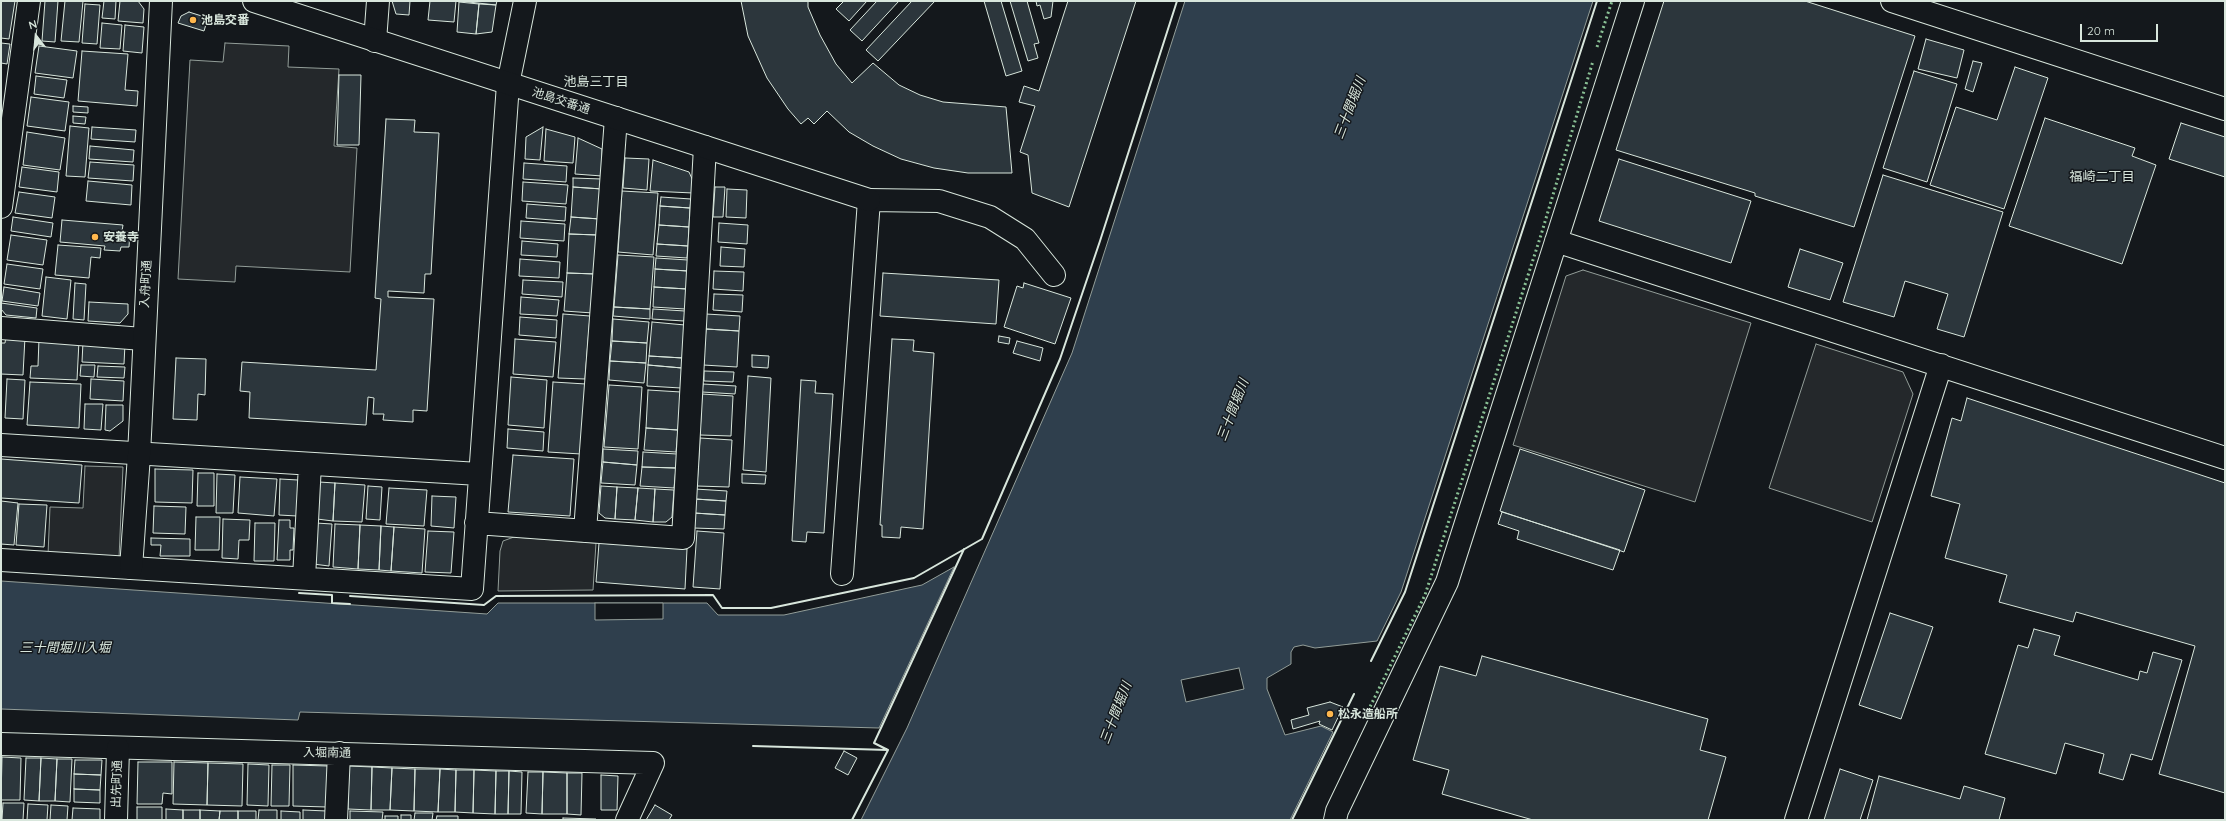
<!DOCTYPE html>
<meta charset="utf-8">
<style>
body{margin:0}
#map{position:relative;width:2226px;height:821px;overflow:hidden;background:#14181c;font-family:Quicksand,sans-serif}
canvas{display:block}
.frame{position:absolute;inset:0;border:2px solid #d8e6dc;pointer-events:none}
.north{position:absolute;left:16px;top:16px;width:40px;height:40px;-webkit-text-stroke:3px #14181c;paint-order:stroke;rotate:344deg;font-size:11px;font-weight:700;line-height:16px;text-align:center;color:#d8e6dc}
.north::after{content:'';display:block;margin:auto;width:14px;height:18px;background:#d8e6dc;clip-path:polygon(50% 0,100% 100%,50% 72%,0 100%)}
.scale{position:absolute;left:2080px;top:24px;width:78px;height:18px;box-sizing:border-box;border:2px solid #d8e6dc;border-top:0;padding-left:5px;font-size:12px;line-height:14px;white-space:nowrap;color:#d8e6dc;-webkit-text-stroke:3px #14181c;paint-order:stroke}
</style>
<div id="map">
<canvas width="2226" height="821"></canvas>
<div class="frame"></div>
<div class="north">N</div>
<div class="scale">20 m</div>
</div>
<script>
const g = document.querySelector('canvas').getContext('2d');
g.lineJoin = 'round';
function fillPath(path, color) {
  g.fillStyle = color;
  g.fill(path, 'evenodd');
}
function shape(rows) {
  const path = new Path2D();
  for (const r of rows) {
    path.moveTo(r[0], r[1]);
    for (let i = 2; i < r.length; i += 2) path.lineTo(r[i], r[i + 1]);
  }
  return path;
}
function strokePath(path, color, width, dash) {
  g.strokeStyle = color;
  g.lineWidth = width;
  g.lineCap = dash ? 'butt' : 'round';
  g.setLineDash(dash || []);
  g.stroke(path);
}
function write(font, color, halo, rows, align = 'center') {
  g.font = font + ' Quicksand,"Noto Sans JP",sans-serif';
  g.lineWidth = 3;
  g.setLineDash([]);
  g.textBaseline = 'middle';
  g.strokeStyle = halo;
  g.fillStyle = color;
  for (const [text, x, y, turn = 0] of rows) {
    g.save();
    g.translate(x, y);
    g.rotate((+turn || 0) * Math.PI / 180);
    g.textAlign = isNaN(turn) ? turn : align;
    if (halo) g.strokeText(text, 0, 0);
    g.fillText(text, 0, 0);
    g.restore();
  }
}
const parking = shape([
 [225,43,289,46,288,67,339,69,334,146,357,148,350,272,236,266,235,282,178,279,190,60,223,62,225,43],
 [1583,270,1751,323,1695,502,1513,445,1566,276,1583,270],
 [1816,344,1903,372,1913,394,1872,522,1769,488,1816,344],
 [85,466,123,467,119,558,48,555,50,507,83,508,85,466],
 [514,537,596,543,593,590,498,591,500,551,503,541,514,537]
]);
fillPath(parking, '#24282b');
strokePath(parking, '#939e99', 1);
const water = shape([
 [1185,1,1593,1,1401,592,1377,641,1315,648,1303,645,1294,647,1291,652,1291,664,1267,678,1267,689,1285,735,1321,726,1333,732,1290,820,861,820,907,728,1072,353,1185,1],
 [954,567,879,728,300,712,298,720,1,709,1,581,487,614,498,603,707,603,718,615,784,615,922,585,954,567]
]);
fillPath(water, '#2f3f4d');
strokePath(water, '#939e99', 1);
const pier = shape([
 [595,603,663,603,663,619,595,620,595,603],
 [1239,668,1244,689,1186,702,1181,680,1239,668]
]);
fillPath(pier, '#14181c');
strokePath(pier, '#939e99', 1);
const building = shape([
 [1,1,15,1,9,39,1,38,1,1],
 [45,1,58,1,55,42,42,41,45,1],
 [65,1,83,1,79,42,61,41,65,1],
 [104,1,116,1,115,19,102,18,104,1],
 [120,1,138,1,144,9,143,23,118,21,120,1],
 [392,1,410,1,409,15,396,14,392,1],
 [430,1,456,1,454,22,428,20,430,1],
 [459,1,497,1,496,5,459,1],
 [741,1,808,1,808,7,820,35,836,64,852,83,873,63,899,85,920,95,943,102,1006,107,1012,173,968,173,934,168,901,159,873,146,849,132,827,111,814,124,808,118,801,124,788,109,767,78,748,36,741,1],
 [844,1,867,1,849,21,836,9,844,1],
 [877,1,899,1,862,41,850,30,877,1],
 [912,1,935,1,878,61,866,50,912,1],
 [984,1,1001,1,1022,71,1006,76,984,1],
 [1010,1,1027,1,1039,43,1034,44,1038,58,1028,61,1010,1],
 [1036,1,1053,1,1051,17,1044,19,1040,5,1037,6,1036,1],
 [1068,1,1136,1,1069,207,1032,193,1028,155,1020,152,1035,106,1019,102,1024,86,1039,91,1068,1],
 [1664,1,1805,1,1915,36,1854,227,1755,196,1755,193,1616,150,1664,1],
 [459,2,479,4,476,34,457,32,459,2],
 [85,4,100,5,97,44,82,43,85,4],
 [479,4,496,5,492,32,476,34,479,4],
 [189,12,208,18,204,31,178,23,181,16,189,12],
 [102,23,122,25,120,49,100,48,102,23],
 [125,25,144,27,142,53,123,51,125,25],
 [1926,39,1964,50,1957,78,1918,69,1926,39],
 [1,43,10,44,7,64,1,63,1,43],
 [39,46,77,51,73,78,35,73,39,46],
 [82,51,128,54,125,90,138,91,137,106,78,101,82,51],
 [1973,61,1982,63,1973,92,1965,89,1973,61],
 [2015,67,2048,78,2004,209,1930,185,1956,107,1997,120,2015,67],
 [1914,71,1957,84,1927,182,1883,168,1914,71],
 [339,75,361,75,359,145,337,145,339,75],
 [36,76,67,80,64,98,34,94,36,76],
 [31,97,69,102,65,131,27,126,31,97],
 [73,106,88,107,88,113,73,112,73,106],
 [73,116,86,117,85,124,73,123,73,116],
 [2045,118,2135,148,2132,156,2156,165,2122,264,2009,226,2045,118],
 [386,119,415,120,414,132,439,133,431,274,425,274,424,293,388,291,388,297,434,299,427,411,413,410,413,422,383,420,384,414,373,414,374,398,368,397,366,425,249,418,250,392,240,391,242,362,376,370,381,299,375,298,386,119],
 [2181,123,2225,137,2225,177,2169,159,2181,123],
 [70,126,89,128,85,177,66,176,70,126],
 [92,127,136,130,135,142,91,139,92,127],
 [543,127,540,160,525,159,526,137,543,127],
 [546,129,575,137,573,163,544,161,546,129],
 [27,132,65,138,60,170,23,165,27,132],
 [578,138,602,149,602,176,575,174,578,138],
 [90,146,134,150,133,162,89,159,90,146],
 [625,158,649,159,647,190,623,188,625,158],
 [1619,159,1751,201,1731,263,1599,221,1619,159],
 [653,160,689,172,693,181,693,193,650,191,653,160],
 [90,162,134,165,133,181,88,178,90,162],
 [524,163,567,166,566,182,523,179,524,163],
 [22,167,59,172,57,192,19,187,22,167],
 [1883,175,2003,212,1964,337,1937,329,1948,294,1905,281,1894,317,1843,302,1883,175],
 [573,178,602,179,602,189,573,187,573,178],
 [88,181,132,185,131,205,86,201,88,181],
 [523,182,568,185,566,204,522,201,523,182],
 [573,187,602,189,600,219,571,217,573,187],
 [715,187,725,187,723,217,713,217,715,187],
 [727,189,747,190,746,218,726,217,727,189],
 [622,191,658,193,653,255,618,252,622,191],
 [19,192,55,197,52,218,15,213,19,192],
 [661,197,691,199,690,208,660,206,661,197],
 [527,204,566,207,565,221,526,218,527,204],
 [660,206,690,208,689,227,659,225,660,206],
 [13,217,53,223,51,237,11,231,13,217],
 [571,217,600,219,598,235,569,234,571,217],
 [62,220,123,225,122,231,130,232,129,247,121,247,120,251,104,250,105,246,60,242,62,220],
 [521,221,565,224,564,241,520,238,521,221],
 [719,223,748,225,747,244,718,242,719,223],
 [659,225,689,227,688,246,657,244,659,225],
 [569,234,598,235,596,274,567,273,569,234],
 [11,235,47,240,43,265,7,260,11,235],
 [522,241,558,244,557,257,521,255,522,241],
 [657,244,688,246,687,258,656,256,657,244],
 [58,245,101,248,100,258,91,257,89,278,55,275,58,245],
 [721,247,745,249,744,267,720,266,721,247],
 [1800,249,1843,263,1830,300,1788,287,1800,249],
 [618,255,654,257,650,309,614,307,618,255],
 [656,258,688,260,688,271,655,269,656,258],
 [520,259,560,262,559,278,519,276,520,259],
 [7,264,43,269,40,289,4,284,7,264],
 [655,269,688,271,687,289,654,287,655,269],
 [714,271,744,272,743,291,713,289,714,271],
 [567,273,596,274,593,313,564,311,567,273],
 [883,273,999,280,996,324,880,316,883,273],
 [46,277,71,280,67,319,42,316,46,277],
 [523,280,563,282,562,297,522,294,523,280],
 [75,283,86,284,84,320,73,319,75,283],
 [1024,283,1071,298,1055,344,1004,327,1017,286,1023,288,1024,283],
 [4,287,40,293,38,306,2,301,4,287],
 [654,287,687,289,685,309,653,307,654,287],
 [714,294,743,295,742,312,713,310,714,294],
 [521,297,559,300,557,316,520,314,521,297],
 [89,302,128,304,128,314,120,323,88,321,89,302],
 [1,303,37,308,36,318,6,315,1,309,1,303],
 [614,307,650,309,650,319,613,316,614,307],
 [653,309,685,311,684,321,652,319,653,309],
 [563,314,590,316,585,379,558,378,563,314],
 [706,314,740,316,739,331,706,329,706,314],
 [520,317,557,320,556,338,519,335,520,317],
 [613,319,649,322,647,343,612,341,613,319],
 [652,322,685,325,683,358,649,356,652,322],
 [706,329,739,331,737,367,703,365,706,329],
 [6,336,25,337,23,375,1,374,1,343,5,343,6,336],
 [999,336,1010,338,1009,344,998,342,999,336],
 [39,339,79,341,77,380,30,378,31,366,38,366,39,339],
 [515,339,556,342,553,377,513,374,515,339],
 [892,339,914,340,913,351,934,353,923,529,901,527,900,538,882,537,882,525,880,525,892,339],
 [612,341,647,343,646,363,610,361,612,341],
 [1017,341,1043,348,1040,361,1013,353,1017,341],
 [83,342,125,344,124,364,82,362,83,342],
 [752,355,769,356,768,368,752,367,752,355],
 [649,356,683,358,682,368,648,365,649,356],
 [176,358,206,359,205,395,198,394,197,420,173,419,176,358],
 [610,361,646,363,644,383,609,380,610,361],
 [81,365,95,365,94,377,80,376,81,365],
 [648,365,682,368,681,388,647,386,648,365],
 [98,366,125,367,124,378,97,377,98,366],
 [704,371,734,372,733,382,704,381,704,371],
 [748,376,771,378,766,472,743,470,748,376],
 [511,377,547,380,544,428,508,425,511,377],
 [7,379,25,380,23,419,5,418,7,379],
 [91,379,124,381,123,401,90,399,91,379],
 [801,380,816,381,815,393,833,394,824,533,807,532,806,542,792,541,801,380],
 [30,382,81,384,79,428,27,425,30,382],
 [553,382,586,384,581,454,548,452,553,382],
 [703,384,736,386,735,394,702,392,703,384],
 [609,385,642,387,638,449,604,447,609,385],
 [648,390,681,392,678,430,646,428,648,390],
 [702,394,733,396,731,436,700,435,702,394],
 [1967,398,2225,483,2225,793,2159,774,2195,646,2076,612,2073,622,1999,602,2007,575,1945,558,1960,504,1931,496,1952,418,1961,421,1967,398],
 [85,404,103,404,101,430,84,429,85,404],
 [106,405,123,405,123,421,110,431,105,430,106,405],
 [646,428,678,430,676,452,644,450,646,428],
 [508,429,544,432,543,451,507,448,508,429],
 [700,438,732,440,729,487,697,486,700,438],
 [603,449,638,451,637,465,603,462,603,449],
 [1520,449,1645,490,1624,552,1500,511,1520,449],
 [643,452,677,454,676,468,642,467,643,452],
 [513,455,574,459,570,516,508,512,513,455],
 [1,459,82,465,79,503,1,498,1,459],
 [603,462,637,465,635,485,601,483,603,462],
 [642,467,676,468,674,488,640,486,642,467],
 [155,469,193,470,192,503,155,502,155,469],
 [198,473,214,473,214,506,197,506,198,473],
 [217,474,235,475,233,513,216,513,217,474],
 [742,474,766,475,765,484,742,483,742,474],
 [240,477,277,479,274,516,238,513,240,477],
 [280,479,298,480,297,516,279,515,280,479],
 [319,482,335,483,333,521,317,519,319,482],
 [335,483,365,485,362,522,333,521,335,483],
 [368,486,382,487,380,520,366,519,368,486],
 [601,486,617,487,615,519,605,518,599,513,601,486],
 [617,487,638,488,635,520,615,519,617,487],
 [389,488,427,490,424,526,386,524,389,488],
 [638,488,655,489,653,522,635,520,638,488],
 [655,489,674,490,672,517,666,522,653,522,655,489],
 [695,489,727,491,726,501,695,499,695,489],
 [432,496,456,497,454,528,431,526,432,496],
 [695,499,726,501,725,515,694,513,695,499],
 [1,501,18,503,14,545,1,544,1,501],
 [19,504,47,505,44,547,16,545,19,504],
 [154,506,186,507,185,534,153,533,154,506],
 [1502,512,1620,550,1613,570,1517,539,1519,531,1498,524,1502,512],
 [694,513,725,515,724,529,693,528,694,513],
 [196,517,220,517,219,550,195,550,196,517],
 [223,519,250,520,249,540,239,540,238,559,222,558,223,519],
 [279,520,290,520,290,528,294,528,293,550,290,550,290,560,277,560,279,520],
 [255,523,275,523,274,561,254,561,255,523],
 [316,523,332,524,329,566,313,564,316,523],
 [335,524,360,525,358,569,333,567,335,524],
 [360,525,381,526,379,570,358,569,360,525],
 [381,526,394,527,391,571,379,570,381,526],
 [394,527,425,529,422,573,391,571,394,527],
 [428,531,454,532,451,573,425,572,428,531],
 [697,531,724,533,720,589,693,587,697,531],
 [151,538,190,539,190,556,160,556,161,545,151,545,151,538],
 [599,543,687,549,685,589,596,582,599,543],
 [1890,613,1933,627,1901,719,1859,705,1890,613],
 [2034,629,2060,636,2054,655,2138,680,2140,671,2147,673,2153,652,2182,660,2152,760,2131,754,2123,780,2099,773,2104,754,2065,743,2056,774,1985,754,2018,645,2028,648,2034,629],
 [1482,656,1708,719,1700,750,1726,757,1708,820,1533,820,1442,794,1449,770,1413,760,1440,666,1476,676,1482,656],
 [1330,702,1343,707,1332,730,1319,724,1320,721,1293,729,1291,720,1309,715,1307,708,1330,702],
 [844,751,857,758,848,775,835,768,844,751],
 [2,757,21,758,20,800,1,800,2,757],
 [26,758,41,758,39,801,24,800,26,758],
 [41,758,57,759,55,801,39,801,41,758],
 [57,759,72,759,70,802,55,801,57,759],
 [75,760,102,760,101,775,74,774,75,760],
 [138,762,172,762,172,794,163,793,162,804,137,804,138,762],
 [174,762,208,763,207,805,173,804,174,762],
 [208,763,243,764,242,806,207,805,208,763],
 [248,764,269,765,268,806,247,805,248,764],
 [272,765,290,765,289,806,271,806,272,765],
 [293,765,328,766,327,807,293,806,293,765],
 [349,766,372,767,371,810,348,809,349,766],
 [372,767,392,768,390,810,371,810,372,767],
 [392,768,415,769,414,811,390,810,392,768],
 [415,769,440,769,438,812,414,811,415,769],
 [440,769,456,770,455,812,438,812,440,769],
 [1840,769,1873,780,1860,820,1824,820,1840,769],
 [456,770,474,770,473,813,455,812,456,770],
 [474,770,496,771,495,814,473,813,474,770],
 [496,771,509,771,508,814,495,814,496,771],
 [509,771,522,772,521,814,508,814,509,771],
 [528,772,543,772,542,814,526,813,528,772],
 [543,772,567,773,567,814,542,814,543,772],
 [567,773,582,773,581,815,567,814,567,773],
 [74,774,101,775,100,790,74,789,74,774],
 [601,775,618,776,617,810,601,810,601,775],
 [1879,776,1960,799,1964,786,2005,798,1999,820,1867,820,1879,776],
 [74,789,100,790,100,803,74,802,74,789],
 [3,803,24,803,23,820,2,820,3,803],
 [28,804,48,805,47,820,27,820,28,804],
 [51,805,68,806,67,820,50,820,51,805],
 [655,805,672,815,669,820,646,820,655,805],
 [137,807,162,807,162,820,137,820,137,807],
 [73,808,100,809,100,820,72,820,73,808],
 [166,809,183,810,183,820,166,820,166,809],
 [183,810,200,810,200,820,183,820,183,810],
 [200,810,220,811,219,820,200,820,200,810],
 [259,810,277,810,277,820,258,820,259,810],
 [303,810,327,811,327,820,303,820,303,810],
 [220,811,238,811,238,820,219,820,220,811],
 [238,811,256,811,256,820,238,820,238,811],
 [281,811,300,812,300,820,281,820,281,811],
 [350,811,383,812,382,820,350,820,350,811],
 [415,813,433,813,432,820,414,820,415,813],
 [401,815,411,815,411,820,401,820,401,815],
 [385,816,398,816,398,820,385,820,385,816],
 [437,816,458,816,458,820,436,820,437,816],
 [563,818,596,819,595,820,563,820,563,818]
]);
fillPath(building, '#2c363c');
strokePath(building, '#d8e6dc', 1);
const street = shape([
 [1892,1,2225,109],
 [375,41,378,1],
 [1,207,29,1],
 [1556,241,2225,458],
 [1,328,143,339],
 [1,445,479,474],
 [476,523,683,538,705,147],
 [585,531,616,118],
 [1,560,472,589,508,84,525,1],
 [842,574,869,200,939,201,990,217,1025,239,1054,275],
 [304,578,310,464],
 [1,744,653,763,627,820],
 [336,820,339,753],
 [1335,820,1337,811,1447,582,1633,1],
 [1796,820,1941,365]
]);
const secondary = shape([
 [254,1,869,200],
 [131,568,139,455,161,1],
 [116,820,118,748]
]);
strokePath(street, '#d8e6dc', 24);
strokePath(secondary, '#d8e6dc', 24);
strokePath(street, '#14181c', 22);
strokePath(secondary, '#14181c', 22);
strokePath(shape([
 [1597,47,1612,1],
 [1368,711,1425,595,1541,235,1593,61]
]), '#8ac095', 3, [2, 3]);
strokePath(shape([
 [299,593,332,595,332,603,350,604],
 [350,596,484,605,496,596,713,595,722,608,771,608,914,578,982,539,1060,359,1100,241,1177,1],
 [1371,661,1405,592,1597,1],
 [753,746,888,750,852,820],
 [888,750,874,743,964,549],
 [1292,820,1354,694]
]), '#d8e6dc', 2);
for (const [x, y, r, color] of [
 [193,20,4,"#ffb74d"],
 [95,237,4,"#ffb74d"],
 [1330,714,4,"#ffb74d"]
]) {
  const dot = new Path2D();
  dot.arc(x, y, r, 0, 2 * Math.PI);
  g.fillStyle = color;
  g.fill(dot);
  strokePath(dot, '#14181c', 1.5);
}
write('bold 12px', '#d8e6dc', '#14181c', [
 ["池島交番",201,20],
 ["安養寺",103,237],
 ["松永造船所",1338,714]
], 'left');
write('12px', '#d8e6dc', '#14181c', [
 ["池島交番通",561,101,18],
 ["入舟町通",146,284,-87],
 ["入堀南通",327,753,1],
 ["出先町通",117,784,-88]
]);
write('13px', '#d8e6dc', '#14181c', [
 ["池島三丁目",596,82],
 ["福崎二丁目",2102,177]
]);
write('italic 13px', '#d8e6dc', '#14181c', [
 ["三十間堀川",1350,108,-69],
 ["三十間堀川",1233,410,-69],
 ["三十間堀川入堀",65,648],
 ["三十間堀川",1116,713,-69]
]);
</script>
